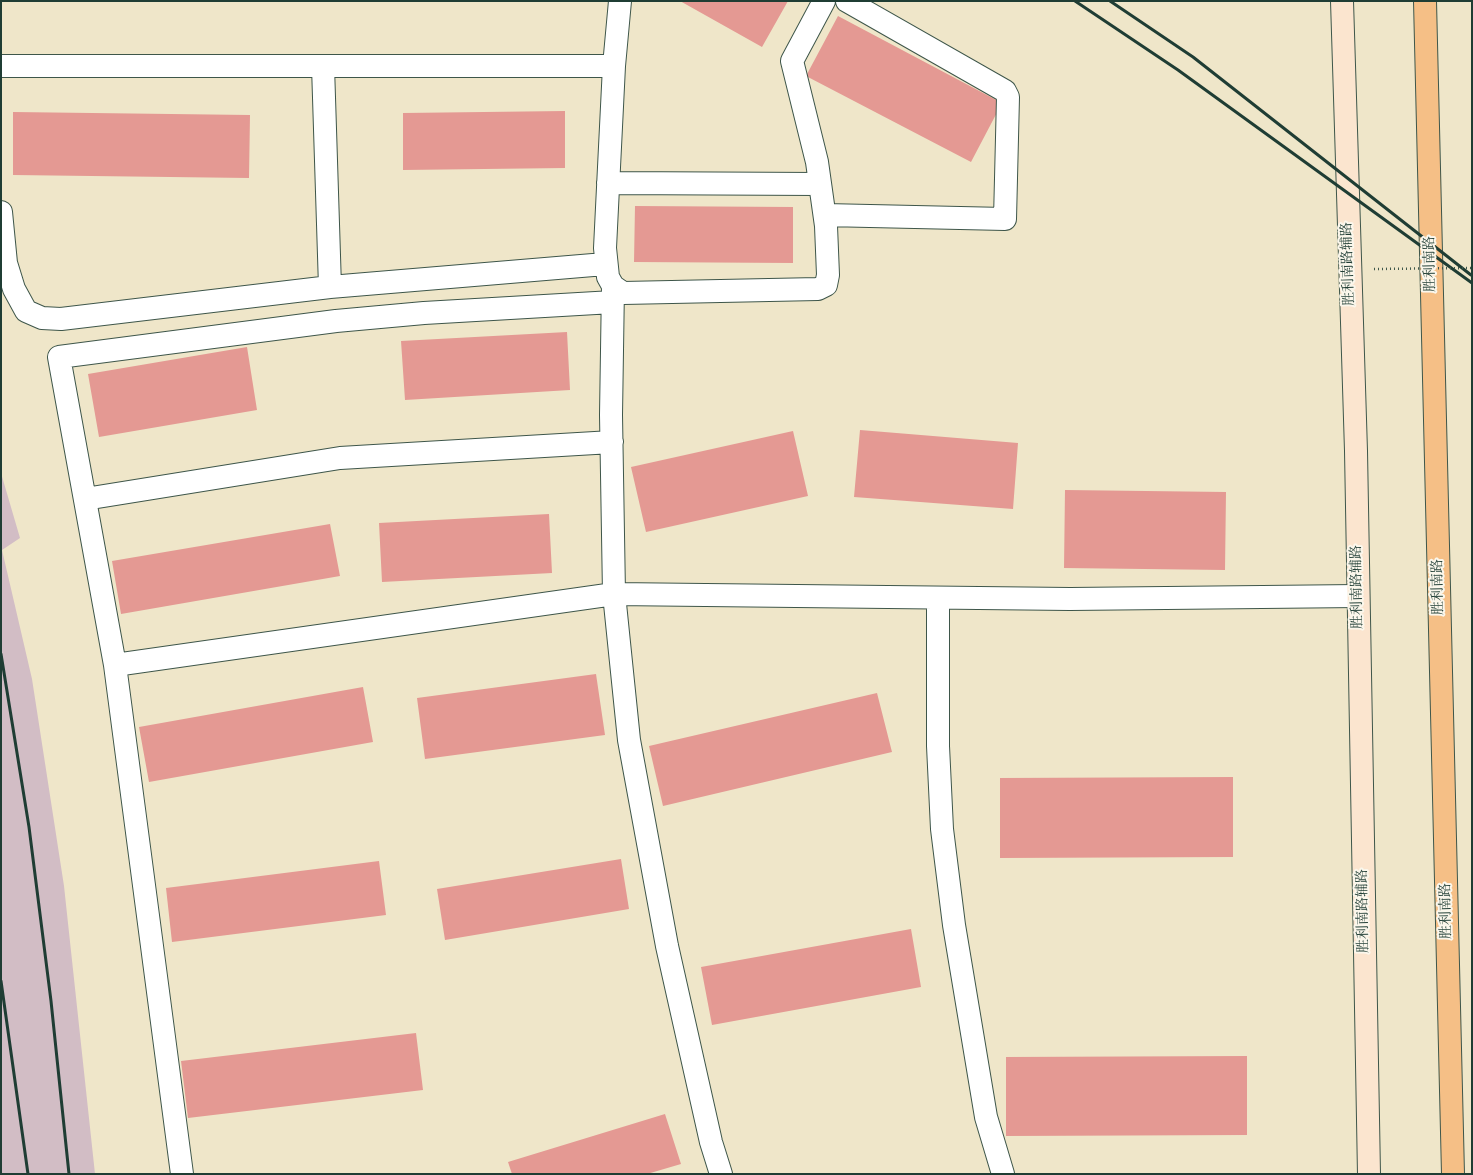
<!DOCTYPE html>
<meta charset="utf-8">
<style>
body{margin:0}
#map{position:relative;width:1473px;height:1175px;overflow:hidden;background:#efe6c9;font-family:"IM FELL English",serif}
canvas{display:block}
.frame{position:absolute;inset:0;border:2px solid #1f3d34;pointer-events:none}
</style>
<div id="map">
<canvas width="1473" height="1175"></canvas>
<div class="frame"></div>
</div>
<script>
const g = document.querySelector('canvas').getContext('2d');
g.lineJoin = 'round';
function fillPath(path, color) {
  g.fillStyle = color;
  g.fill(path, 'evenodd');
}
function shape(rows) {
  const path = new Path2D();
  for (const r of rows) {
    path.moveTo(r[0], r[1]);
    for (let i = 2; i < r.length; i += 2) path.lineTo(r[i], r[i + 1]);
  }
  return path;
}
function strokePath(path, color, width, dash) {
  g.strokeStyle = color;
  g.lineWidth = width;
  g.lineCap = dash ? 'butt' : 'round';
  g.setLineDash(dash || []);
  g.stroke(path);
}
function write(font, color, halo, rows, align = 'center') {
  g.font = font + ' "IM FELL English","Noto Serif SC",serif';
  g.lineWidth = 4;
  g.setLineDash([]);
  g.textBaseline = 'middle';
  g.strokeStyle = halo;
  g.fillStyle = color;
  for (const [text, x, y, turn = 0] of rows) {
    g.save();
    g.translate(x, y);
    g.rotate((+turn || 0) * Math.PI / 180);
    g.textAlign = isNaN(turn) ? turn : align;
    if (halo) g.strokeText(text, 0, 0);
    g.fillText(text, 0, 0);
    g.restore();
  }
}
fillPath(shape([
 [1,473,20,538,2,550,32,679,64,886,95,1174,1,1174]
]), '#d2bdc5');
fillPath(shape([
 [680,1,788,1,762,47],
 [838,16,1002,103,971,162,806,76],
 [565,111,565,168,403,170,403,113],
 [13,112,250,115,249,178,13,175],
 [635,206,793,207,793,263,634,262],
 [567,332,570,390,405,400,401,341],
 [247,347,257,410,99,437,88,374],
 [860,430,1018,443,1013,509,854,497],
 [793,431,808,496,646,532,631,467],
 [1065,490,1226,492,1225,570,1064,568],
 [549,514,552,573,382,582,379,523],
 [330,524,340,576,121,614,112,561],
 [596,674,605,735,425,759,417,698],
 [363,687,373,742,149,782,139,727],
 [877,693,892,752,663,806,649,746],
 [1233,777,1233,857,1000,858,1000,778],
 [621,859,629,909,445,940,437,889],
 [379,861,386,915,172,942,166,888],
 [911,929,921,987,712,1025,701,967],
 [416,1033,423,1090,188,1118,181,1061],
 [1247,1056,1247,1135,1006,1136,1006,1057],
 [665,1114,681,1164,647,1174,512,1174,508,1162]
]), '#e49993');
const street = shape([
 [620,1,614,66,605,248,608,277,613,286,623,293,818,289,826,285,828,275,826,226,817,162,792,61,824,1],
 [1,66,614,66],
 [323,66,330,287],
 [608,183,820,184],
 [1,212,6,263,14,289,26,311,42,318,61,319,330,287,605,264],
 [825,215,1005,219,1008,97,1005,91,847,1],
 [613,286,611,415,614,594,1070,599,1358,596],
 [85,499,340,458,612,442],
 [938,598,938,746,942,829,954,925,986,1117,1003,1174],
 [115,665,59,357,336,321,424,313,613,302],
 [182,1174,115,665,614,594,629,740,667,946,711,1142,721,1174]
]);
const secondary = shape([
 [1342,1,1356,451,1369,1174]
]);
const highway = shape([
 [1425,1,1453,1174]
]);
strokePath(street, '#3e564a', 24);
strokePath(secondary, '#3e564a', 24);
strokePath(highway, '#3e564a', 24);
strokePath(street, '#fff', 22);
strokePath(secondary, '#fbe5cf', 22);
strokePath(highway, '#f5bf86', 22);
strokePath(shape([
 [1075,1,1178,70,1472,283],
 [1110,1,1193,57,1471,275],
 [1,654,29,827,51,1001,69,1174],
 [1,981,28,1174]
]), '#1f3d34', 3);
strokePath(shape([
 [1374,269,1472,268]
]), '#3e564a', 2.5, [1, 3]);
write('14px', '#1f3d34', '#fbf7ec', [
 ["胜利南路辅路",1349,264,-92],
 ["胜利南路",1431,264,-91],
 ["胜利南路辅路",1358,587,-91],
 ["胜利南路",1439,587,-91],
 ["胜利南路辅路",1364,911,-91],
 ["胜利南路",1447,911,-91]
]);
</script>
